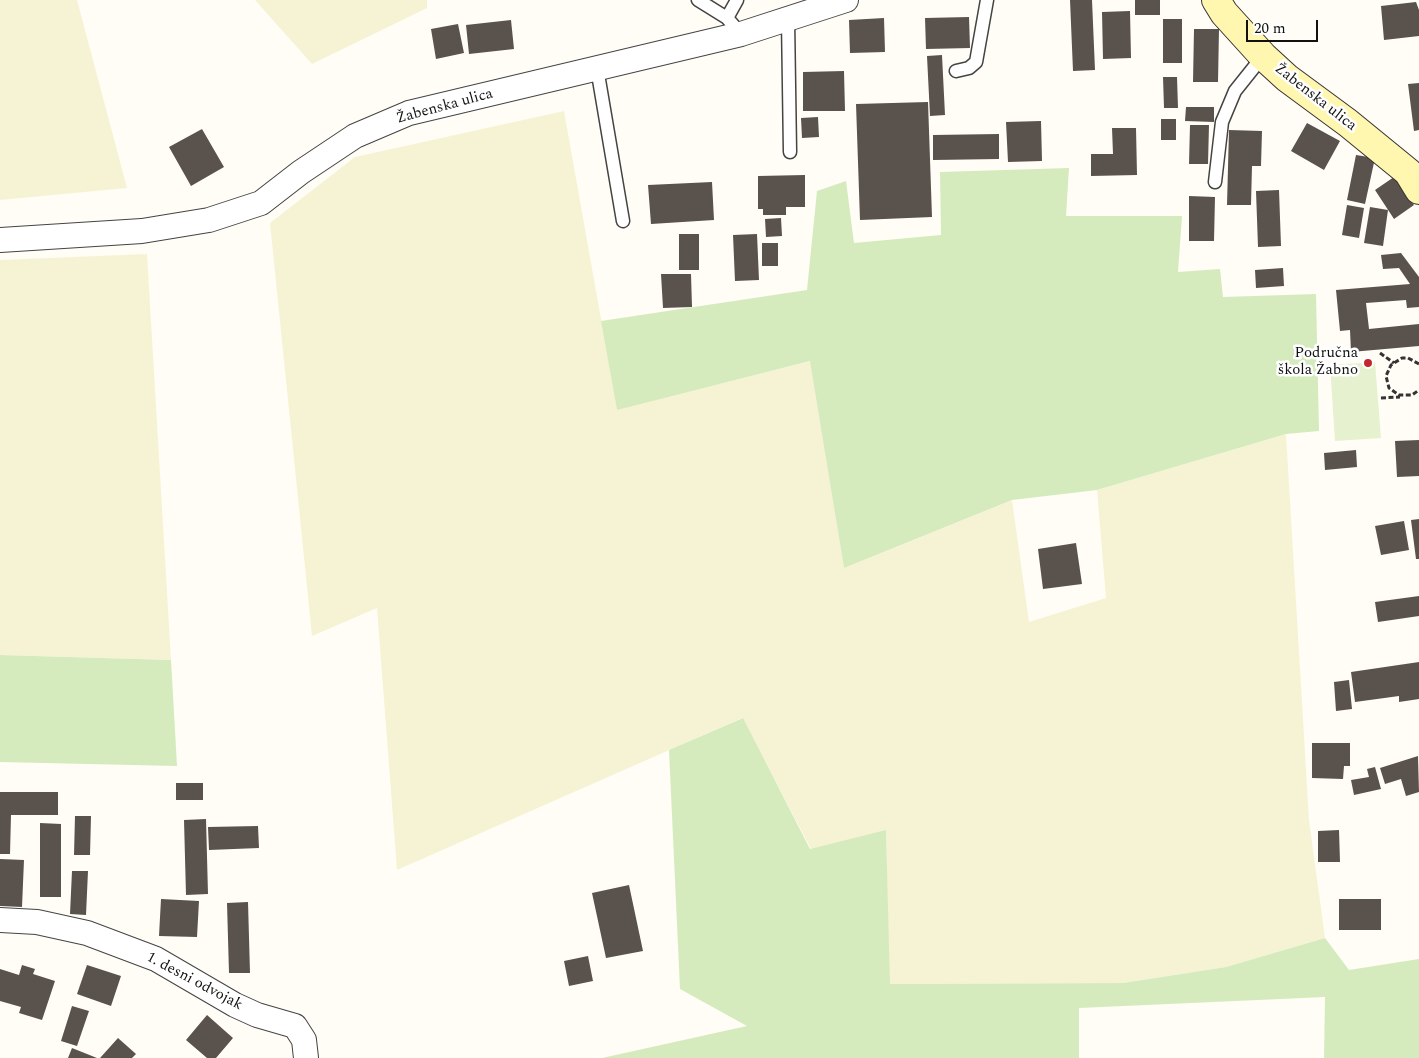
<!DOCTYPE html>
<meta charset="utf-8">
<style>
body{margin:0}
#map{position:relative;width:1419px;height:1058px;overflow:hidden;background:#fffdf5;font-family:Spectral,serif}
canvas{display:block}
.scale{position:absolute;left:1246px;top:20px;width:72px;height:22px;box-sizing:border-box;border:2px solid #111;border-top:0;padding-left:6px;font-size:15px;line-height:18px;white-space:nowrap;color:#111;-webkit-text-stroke:4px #fff;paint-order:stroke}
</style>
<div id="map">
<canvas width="1419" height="1058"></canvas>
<div class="scale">20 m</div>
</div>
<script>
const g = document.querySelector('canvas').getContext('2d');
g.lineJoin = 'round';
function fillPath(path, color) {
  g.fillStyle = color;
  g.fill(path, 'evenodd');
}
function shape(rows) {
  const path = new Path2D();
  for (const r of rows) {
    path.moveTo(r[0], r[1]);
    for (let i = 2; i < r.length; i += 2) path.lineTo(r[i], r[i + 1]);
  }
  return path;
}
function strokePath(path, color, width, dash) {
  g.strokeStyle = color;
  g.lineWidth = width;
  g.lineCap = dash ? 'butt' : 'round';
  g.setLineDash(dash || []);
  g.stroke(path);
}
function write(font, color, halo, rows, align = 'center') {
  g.font = font + ' Spectral,serif';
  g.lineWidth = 5;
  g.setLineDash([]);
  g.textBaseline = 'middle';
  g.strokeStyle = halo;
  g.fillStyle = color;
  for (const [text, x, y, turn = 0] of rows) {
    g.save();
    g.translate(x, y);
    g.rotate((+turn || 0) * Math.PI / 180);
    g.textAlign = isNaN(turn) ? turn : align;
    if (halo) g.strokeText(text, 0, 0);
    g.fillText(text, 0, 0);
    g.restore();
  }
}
fillPath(shape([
 [0,0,77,0,127,188,0,200],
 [255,0,427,0,427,8,312,64],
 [564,111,617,409,811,361,844,568,1012,500,1029,622,1106,598,1097,490,1286,434,1309,820,1325,938,1226,967,1123,983,889,984,886,831,811,849,742,718,397,870,377,608,312,636,270,223,355,157],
 [147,254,171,660,0,655,0,260]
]), '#f6f3d4');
fillPath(shape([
 [1069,168,1066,216,1182,216,1178,272,1220,269,1223,297,1316,294,1319,431,1286,434,1097,490,1012,500,844,568,810,361,617,410,601,321,807,290,817,191,846,181,854,243,941,235,940,172],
 [0,655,171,660,177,766,0,762],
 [743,718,810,849,886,830,890,984,1123,983,1226,967,1325,938,1349,970,1419,959,1419,1058,1324,1058,1325,997,1079,1008,1079,1058,602,1058,747,1026,680,989,669,750]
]), '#d5ebbd');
fillPath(shape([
 [1375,362,1381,438,1335,441,1330,365]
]), '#e6f2cf');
fillPath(shape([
 [1070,0,1092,0,1095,70,1073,71],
 [1135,0,1160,0,1160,15,1135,15],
 [1416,2,1419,10,1419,36,1384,40,1381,6],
 [1130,11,1131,58,1103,59,1102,12],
 [969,17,970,48,926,49,925,18],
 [884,18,885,52,850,53,849,20],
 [1163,19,1182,19,1182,63,1163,63],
 [511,20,514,49,469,54,466,25],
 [458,24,464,53,436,59,431,29],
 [1194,29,1219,29,1218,82,1193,82],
 [942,55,945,115,930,116,927,56],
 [844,71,845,111,803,111,803,72],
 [1163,77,1177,77,1178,108,1164,108],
 [1419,83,1419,130,1414,131,1408,84],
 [928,102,932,217,860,220,856,104],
 [1186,107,1214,107,1214,122,1185,121],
 [818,117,819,137,802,138,801,118],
 [1161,119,1176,119,1176,140,1161,140],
 [1041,121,1042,161,1008,162,1006,122],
 [1307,123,1340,141,1324,170,1291,151],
 [1190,125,1209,125,1208,164,1189,164],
 [1112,128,1136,128,1137,175,1091,176,1091,154,1113,154],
 [202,129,224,167,191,186,169,147],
 [1229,130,1262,131,1261,166,1252,166,1251,205,1227,205],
 [999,134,999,159,933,160,933,135],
 [1356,155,1375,158,1365,204,1347,200],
 [805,175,805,207,786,207,786,215,763,215,763,209,758,209,758,176],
 [1394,177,1414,205,1394,219,1375,190],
 [712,182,714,220,651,224,648,185],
 [1279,190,1281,246,1258,247,1256,191],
 [1189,196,1215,197,1214,241,1189,241],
 [1347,205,1364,208,1359,238,1342,235],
 [1370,207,1388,210,1383,246,1364,243],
 [781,218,782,236,766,237,765,219],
 [679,234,699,234,699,270,679,270],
 [757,234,759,280,735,281,733,235],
 [762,243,778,243,778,266,762,266],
 [1401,253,1419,277,1419,307,1407,308,1406,300,1366,303,1369,329,1419,324,1419,346,1351,352,1350,330,1340,331,1336,290,1410,284,1399,268,1383,269,1381,255],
 [1283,268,1284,286,1256,288,1255,270],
 [661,274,691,274,692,307,663,308],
 [1419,440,1419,476,1397,477,1395,441],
 [1356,450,1357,467,1325,470,1324,453],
 [1419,519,1419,559,1416,559,1411,520],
 [1404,521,1409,550,1381,555,1375,526],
 [1076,543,1082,584,1043,589,1038,549],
 [1419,596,1419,616,1378,622,1375,602],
 [1419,662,1419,699,1399,702,1399,696,1355,702,1351,672],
 [1349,680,1352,709,1336,711,1334,682],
 [1312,743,1350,743,1350,766,1344,766,1343,779,1312,778],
 [1418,756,1419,792,1406,796,1401,779,1385,784,1380,768],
 [1375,767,1381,789,1354,795,1351,780,1369,777,1367,769],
 [176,783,203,783,203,800,176,800],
 [0,792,58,792,58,815,11,815,10,854,0,854],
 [75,816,91,816,90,855,74,855],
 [206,819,208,894,186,895,184,820],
 [40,823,61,824,61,897,40,897],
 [258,826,259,848,209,850,208,827],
 [1339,830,1340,862,1318,862,1318,831],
 [0,859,24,860,22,907,0,906],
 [72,871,88,871,86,915,70,914],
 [629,885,643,951,606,958,592,893],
 [161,899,199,901,197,937,159,936],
 [1339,899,1381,899,1381,930,1339,930],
 [248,902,250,973,229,973,227,903],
 [588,956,593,981,569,986,564,961],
 [22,965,35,969,33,974,55,981,42,1020,19,1013,21,1007,0,1001,0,969,19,975],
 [87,965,121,976,111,1006,77,994],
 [72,1006,89,1011,77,1046,61,1041],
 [207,1015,233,1038,216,1058,207,1058,186,1040],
 [118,1038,136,1054,132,1058,100,1058],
 [72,1048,97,1058,68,1058]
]), '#5a524d');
const lane = shape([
 [698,0,727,18,741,34],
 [727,18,737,0],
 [788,19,790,152],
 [597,68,623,221],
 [956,71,969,68,976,62,987,0],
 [1215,182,1222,122,1235,91,1263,56]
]);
const street = shape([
 [0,240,142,231,209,220,261,203,301,172,355,136,409,113,741,34,846,0],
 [0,920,37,922,87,933,156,959,235,1005,257,1015,295,1026,304,1040,306,1058]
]);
const secondary = shape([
 [1216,0,1224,13,1263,56,1287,78,1348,123,1408,172,1419,190]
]);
strokePath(lane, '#444', 15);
strokePath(street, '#444', 26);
strokePath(secondary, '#333', 30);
strokePath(shape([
 [1380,353,1394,363],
 [1419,364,1408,358,1402,358,1391,365,1386,376,1389,388,1399,395,1412,395,1419,390],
 [1381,398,1400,397]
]), '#333', 3, [5, 2.5]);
strokePath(lane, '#fff', 12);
strokePath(street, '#fff', 24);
strokePath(secondary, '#fff6b0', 28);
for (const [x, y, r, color] of [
 [1368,363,5,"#c4262e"]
]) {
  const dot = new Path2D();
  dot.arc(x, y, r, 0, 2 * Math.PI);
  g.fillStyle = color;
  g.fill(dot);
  strokePath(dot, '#fff', 2);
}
write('15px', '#111', '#fff', [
 ["Žabenska ulica",1315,98,38],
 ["Žabenska ulica",445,107,-15],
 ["1. desni odvojak",194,982,28]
]);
write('15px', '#111', '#fff', [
 ["Područna",1358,354],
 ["škola Žabno",1358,371]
], 'right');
</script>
